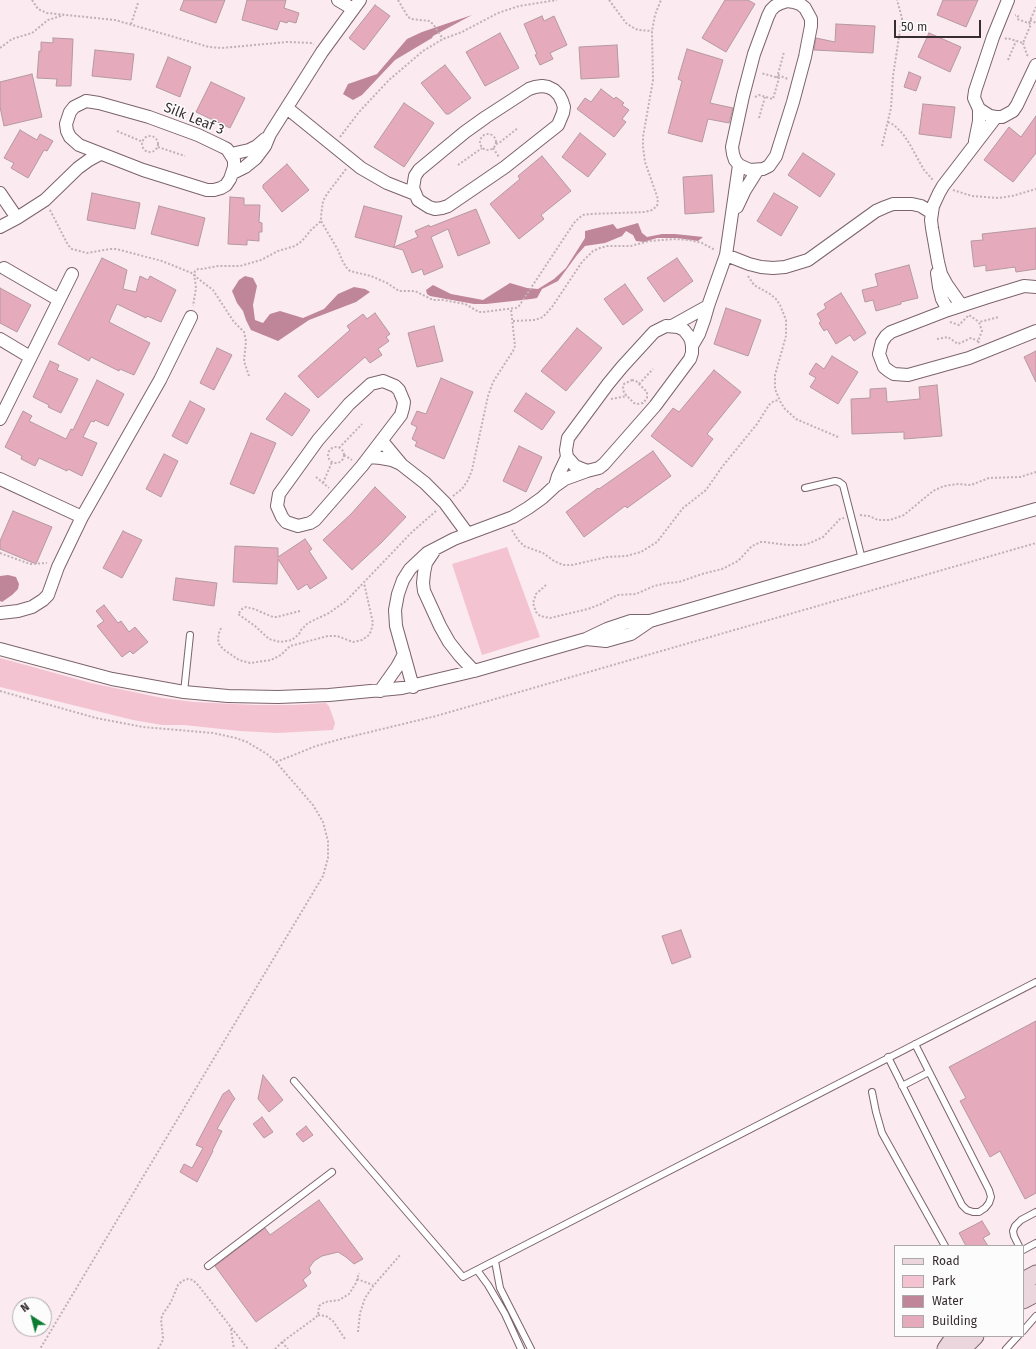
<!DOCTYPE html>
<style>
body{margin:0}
#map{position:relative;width:1036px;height:1349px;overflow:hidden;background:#fbeaef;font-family:"Fira Sans",sans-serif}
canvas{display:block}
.legend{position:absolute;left:894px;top:1245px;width:130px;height:92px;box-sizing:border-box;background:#fcfcfc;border:1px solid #ada9aa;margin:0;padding:5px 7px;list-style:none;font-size:12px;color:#372c30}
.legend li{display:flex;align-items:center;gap:8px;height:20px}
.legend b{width:20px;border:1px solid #ada9aa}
.north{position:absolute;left:12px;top:1297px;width:40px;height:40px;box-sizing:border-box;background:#fcfcfc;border:1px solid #ada9aa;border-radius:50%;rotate:324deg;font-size:11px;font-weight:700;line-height:16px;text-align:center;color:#372c30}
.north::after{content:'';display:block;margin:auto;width:14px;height:18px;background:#0d7c32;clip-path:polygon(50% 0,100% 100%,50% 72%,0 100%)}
.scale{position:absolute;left:894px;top:20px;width:87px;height:18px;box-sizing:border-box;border:2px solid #372c30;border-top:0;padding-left:5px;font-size:12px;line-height:14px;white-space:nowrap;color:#372c30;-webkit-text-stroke:3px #fcfcfc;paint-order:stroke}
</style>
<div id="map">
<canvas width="1036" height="1349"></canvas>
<ul class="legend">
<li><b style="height:5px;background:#ebd6dd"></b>Road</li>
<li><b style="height:11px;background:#f3c3d2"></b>Park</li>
<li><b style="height:11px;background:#bf8598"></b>Water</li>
<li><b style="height:11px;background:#e6aabd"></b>Building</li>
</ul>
<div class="north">N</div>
<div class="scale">50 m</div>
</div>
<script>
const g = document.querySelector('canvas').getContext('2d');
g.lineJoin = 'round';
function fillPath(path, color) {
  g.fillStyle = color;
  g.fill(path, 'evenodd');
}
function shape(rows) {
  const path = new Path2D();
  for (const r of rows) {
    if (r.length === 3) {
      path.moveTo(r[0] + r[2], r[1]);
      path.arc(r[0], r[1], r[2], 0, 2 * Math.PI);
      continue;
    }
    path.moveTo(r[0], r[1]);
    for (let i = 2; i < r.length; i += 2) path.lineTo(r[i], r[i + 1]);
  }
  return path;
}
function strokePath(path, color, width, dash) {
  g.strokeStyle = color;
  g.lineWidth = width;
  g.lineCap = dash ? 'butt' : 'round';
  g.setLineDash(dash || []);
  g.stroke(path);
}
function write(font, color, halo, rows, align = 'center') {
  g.font = font + ' "Fira Sans",sans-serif';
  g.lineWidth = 3;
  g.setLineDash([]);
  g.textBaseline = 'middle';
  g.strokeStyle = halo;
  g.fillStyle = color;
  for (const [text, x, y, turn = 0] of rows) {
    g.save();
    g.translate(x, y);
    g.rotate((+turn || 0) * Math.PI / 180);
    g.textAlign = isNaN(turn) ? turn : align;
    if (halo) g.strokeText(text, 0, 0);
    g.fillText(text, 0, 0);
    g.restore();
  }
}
fillPath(shape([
 [507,547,540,637,482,655,452,564],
 [0,658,91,683,162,698,194,702,255,705,294,705,326,703,329,706,335,723,333,730,277,733,240,731,184,725,162,725,133,720,0,687]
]), '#f3c3d2');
fillPath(shape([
 [472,15,433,36,432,38,395,60,362,95,353,100,343,94,348,84,377,74,407,39,422,32],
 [638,223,642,233,647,237,662,234,675,234,703,237,698,241,677,238,657,238,644,242,636,241,633,235,626,231,622,236,605,243,585,246,577,255,558,281,542,289,537,298,531,299,486,304,474,304,430,296,427,294,426,290,433,285,451,294,483,300,510,283,527,288,538,289,554,279,566,268,585,238,585,231,613,224,617,229],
 [245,276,253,278,257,286,253,305,255,320,263,323,270,314,280,311,303,318,324,309,338,294,354,287,365,289,370,292,356,302,309,320,278,341,251,330,246,320,243,311,237,303,232,291,239,280],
 [8,575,16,577,19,584,18,589,12,595,2,602,0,601,0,576]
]), '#bf8598');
const building = shape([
 [184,0,225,0,216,23,180,10,184,0],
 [247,0,286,0,284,8,299,13,296,23,288,21,287,23,280,21,277,30,242,20,247,0],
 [725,0,748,0,755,4,726,52,702,38,725,0],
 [943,0,978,0,966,27,937,15,943,0],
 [375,5,390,16,364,50,349,38,375,5],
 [542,16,544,21,554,16,567,45,550,53,553,59,540,65,535,55,537,54,524,24,542,16],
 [836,24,875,26,873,53,814,50,816,38,835,42,836,24],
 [500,33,519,68,485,86,466,52,500,33],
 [929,33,961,47,950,72,918,57,929,33],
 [53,38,73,39,71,86,56,86,57,79,37,78,39,51,41,51,41,42,53,43,53,38],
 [617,45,619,77,581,79,579,47,617,45],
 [687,49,723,60,710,103,733,108,729,123,708,119,702,142,668,133,682,81,678,79,687,49],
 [95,50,134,54,131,80,92,76,95,50],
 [168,57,191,67,180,97,156,87,168,57],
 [445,65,471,98,449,114,446,114,421,83,445,65],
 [909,72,921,77,916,91,904,87,909,72],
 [32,74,42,117,4,126,0,107,0,82,32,74],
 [211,82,245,98,230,128,196,112,211,82],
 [601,89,614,99,616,97,624,103,622,105,629,110,622,119,626,122,614,137,577,109,585,98,591,102,601,89],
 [404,103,434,123,404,167,374,147,404,103],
 [923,104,955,107,951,138,919,134,923,104],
 [1036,116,1036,153,1013,182,984,160,1009,127,1021,137,1036,116],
 [20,130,37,140,40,134,53,141,47,151,44,150,28,178,11,168,14,163,4,158,20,130],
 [580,133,606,154,588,177,562,157,580,133],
 [803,153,835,174,820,197,788,175,803,153],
 [542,156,571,191,541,215,544,219,519,239,490,204,520,179,518,176,542,156],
 [287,164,309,190,282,212,263,188,263,185,287,164],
 [712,175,714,212,685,214,683,177,712,175],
 [92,193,140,203,135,229,87,220,92,193],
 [774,193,798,207,781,236,757,221,774,193],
 [230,197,244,198,244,205,260,205,259,222,262,223,262,232,259,232,259,241,247,240,247,245,228,244,230,197],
 [159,206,205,218,198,246,151,234,159,206],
 [364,206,402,216,394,247,418,237,415,231,429,225,430,227,476,209,490,243,458,256,448,229,431,237,443,267,424,275,422,269,412,273,403,250,355,237,364,206],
 [1036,228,1036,269,1016,272,1015,267,986,271,986,265,974,267,971,241,983,240,982,234,1036,228],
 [102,258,127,270,123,289,136,292,140,276,148,280,150,276,176,290,161,322,147,316,146,318,117,304,109,322,150,343,134,375,120,369,119,371,91,357,89,361,58,344,102,258],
 [677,258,693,281,664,302,647,278,677,258],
 [909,265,918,298,901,302,901,304,876,311,873,300,865,302,862,290,878,286,875,274,909,265],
 [625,284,643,310,623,325,604,299,625,284],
 [0,288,31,305,17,332,0,323,0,288],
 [841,293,866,333,854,341,850,335,836,344,827,329,824,331,819,323,821,321,817,314,826,308,824,304,841,293],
 [726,308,761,320,748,356,714,344,726,308],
 [375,313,390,334,386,337,389,341,378,349,382,355,370,363,365,357,318,398,298,376,350,330,347,326,363,314,367,319,375,313],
 [434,326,443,361,417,367,408,333,434,326],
 [577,328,602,348,566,391,541,371,577,328],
 [217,348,232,355,214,390,200,383,217,348],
 [1036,351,1036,382,1024,357,1036,351],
 [832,356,858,372,838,404,810,387,816,378,809,374,816,363,824,369,832,356],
 [50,361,59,365,57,370,78,379,61,413,48,407,49,405,33,397,50,361],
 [714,370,741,392,707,434,713,439,692,467,651,436,673,408,679,412,714,370],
 [441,378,473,392,444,459,415,446,417,442,412,439,417,427,411,424,417,411,426,414,441,378],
 [97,380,124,394,108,426,95,420,94,422,91,421,83,437,97,443,82,476,68,469,67,471,39,458,35,466,21,459,22,456,5,447,23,411,32,416,29,421,66,439,71,429,73,430,97,380],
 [937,385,942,436,904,439,904,432,852,434,851,399,870,398,870,389,886,388,887,402,920,399,919,387,937,385],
 [285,393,310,410,292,436,266,419,285,393],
 [526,393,555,412,542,430,514,411,526,393],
 [190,401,205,409,187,444,172,436,190,401],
 [251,433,276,443,254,494,230,484,251,433],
 [519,446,542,457,526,492,503,481,519,446],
 [653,451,671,476,627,508,625,506,584,537,566,512,598,488,599,489,653,451],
 [164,454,178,461,161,497,146,489,164,454],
 [375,487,406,517,381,543,352,570,323,540,351,514,375,487],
 [13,511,52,527,36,564,0,549,0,541,13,511],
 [123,531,142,540,122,578,103,568,123,531],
 [305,539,312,549,309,551,327,578,310,589,307,584,298,590,278,559,277,584,233,582,235,546,278,548,278,557,305,539],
 [176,578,217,583,214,606,173,600,176,578],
 [104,605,118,623,121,621,129,632,135,627,148,642,133,654,130,651,122,657,97,626,104,621,96,611,104,605],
 [681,930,691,957,672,964,662,936,681,930],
 [1036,1021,1036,1193,1025,1199,1000,1151,990,1157,960,1101,966,1098,949,1067,1036,1021],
 [263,1075,283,1100,269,1112,258,1099,263,1075],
 [229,1090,235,1099,233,1101,217,1129,222,1131,212,1151,213,1151,197,1182,180,1172,184,1164,192,1168,203,1148,196,1145,223,1094,229,1090],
 [262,1117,273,1132,264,1138,253,1124,262,1117],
 [306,1126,313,1135,303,1142,296,1134,306,1126],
 [319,1200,363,1259,354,1264,346,1257,338,1252,322,1256,314,1261,309,1268,311,1273,303,1280,307,1286,256,1322,215,1266,265,1228,270,1235,319,1200],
 [982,1221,990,1234,983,1238,988,1246,966,1246,959,1233,982,1221]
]);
fillPath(building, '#e6aabd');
strokePath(building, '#b499a1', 1);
const lane = shape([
 [805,488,835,481,839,482,843,485,862,559],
 [184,692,190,635],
 [888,1057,962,1205,967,1210,973,1212,979,1212,985,1208,989,1203,991,1197,989,1190,915,1044],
 [294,1081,463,1277,1036,982],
 [902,1086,929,1072],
 [872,1092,876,1112,882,1133,945,1246],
 [1019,1246,1014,1236,1013,1231,1015,1226,1021,1220,1036,1212],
 [1023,1250,1036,1243],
 [495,1261,500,1288,531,1349],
 [208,1266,332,1172],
 [477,1270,488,1285,505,1314,521,1349],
 [1023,1331,1036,1316],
 [1006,1349,1018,1336]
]);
const street = shape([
 [338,0,353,9],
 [1008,0,993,37,975,91,974,98,979,109,990,116,996,117,1002,117,1013,111,1017,105,1036,65],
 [787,1,794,2,800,4,805,8,811,19,811,26,805,57,793,102,776,156,769,166,763,169,750,170,739,165,735,160,733,154,732,147,743,96,754,54,768,16,771,10,775,6,781,3,787,1],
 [542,86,548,87,554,90,559,95,562,101,564,107,563,113,558,125,505,167,448,206,442,208,435,209,429,207,418,200,413,188,415,176,419,170,465,132,486,117,529,89,535,87,542,86],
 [86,101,99,103,149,117,198,135,221,146,227,149,234,160,234,167,230,179,226,185,221,188,214,190,207,190,143,170,79,145,70,137,67,131,66,124,70,112,74,107,86,101],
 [287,108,361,168,387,183,415,194],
 [975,141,979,121,979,109],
 [231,154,249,150,257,146,265,139],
 [233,173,245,167,256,158,265,146,270,134,322,52,360,0],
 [0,193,17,218],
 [737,207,745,190,757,171],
 [0,227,17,218,45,200,78,168,89,160,100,154],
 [726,255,749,264,761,267,773,268,785,267,808,260,876,211,885,207,893,204,912,204,921,206,932,213],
 [4,268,59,300],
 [937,273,939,287,942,299,948,310],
 [1036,287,1024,286,988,297,948,310,891,332,886,336,882,342,879,354,884,367,889,371,894,374,908,375,969,358,1036,331],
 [961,305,947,285,941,274,938,262,932,228,931,220,933,206,939,193,943,186,996,117],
 [666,326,678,327,684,330,688,335,691,340,692,346,692,353,690,359,655,406,604,464,599,468,587,471,575,466,567,457,566,450,568,438,608,384,622,367,654,332,666,326],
 [672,326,708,306],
 [0,339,30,357],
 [692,346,699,334,704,320,708,306,726,255,739,165],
 [383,381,395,386,399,390,404,402,403,408,401,415,362,466,315,520,310,523,298,526,286,522,282,517,277,506,279,494,318,440,349,404,371,384,383,381],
 [0,419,72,274],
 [382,441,402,465,425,483,445,503,467,533],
 [369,457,381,458,392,460,401,464],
 [0,479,82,517],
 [555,486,558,476,567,457],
 [434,551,426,563,424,573,423,583,424,591,440,626,449,642,460,656,474,671],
 [0,613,18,611,32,607,43,600,48,595,58,567,82,517,160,380,191,317],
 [586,639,606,641,631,634,650,621],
 [0,649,112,679,184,692,228,696,278,697,329,695,402,688,474,671,586,639,607,629,631,621,650,621,1036,509],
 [413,687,396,626,395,610,398,594,403,580,410,569,427,553,454,539,513,517,528,508,542,498,555,486,565,479,587,471],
 [380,691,397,667,404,654]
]);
const secondary = shape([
 [1023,1281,1036,1274],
 [1023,1300,1036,1293],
 [946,1349,955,1336],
 [962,1349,975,1336]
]);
strokePath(lane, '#7c646b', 8);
strokePath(street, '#7c646b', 14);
strokePath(secondary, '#7c646b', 19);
strokePath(shape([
 [32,0,38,9,47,13,115,20,209,47,222,48,287,42,312,43,314,44],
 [398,0,408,17,412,19,429,21,433,24,443,39],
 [609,0,626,23,632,27,638,30,652,31],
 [1030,20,1036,23],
 [1029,23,1036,7],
 [131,24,138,3],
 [1005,39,1007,38,1023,43,1031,24,1017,19,1018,16,1015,15],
 [1023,43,1027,55,1029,56],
 [0,48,12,39,32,33,48,20,64,15],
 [1008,60,1016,41],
 [778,75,788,79],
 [777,78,784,52],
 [755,97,759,95,773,99,779,78,761,73],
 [759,118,765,97],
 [888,122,894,125,903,134,909,143,924,170,933,180],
 [117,131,143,142],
 [488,142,8],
 [150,144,8],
 [340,137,359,112,373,97,389,80,423,51,443,39,462,32,498,13,519,6,557,0],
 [496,144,499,143,518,128],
 [882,146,891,108,893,76,902,18,897,0],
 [158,147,185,156],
 [493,148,499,157],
 [458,165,482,148],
 [346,169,327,194,323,201,321,216,321,221,338,250,342,260,346,267,350,271,371,276,387,283,399,291,415,291,433,300,443,300,465,304,479,312,483,312,516,308,519,306,574,223,579,218,583,215,590,214,645,212,652,210,657,206,658,199,645,162,643,147,643,137,653,80,652,31,655,15,661,0],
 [953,190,972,196,998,198,1012,196,1036,189],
 [50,210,68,245,72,249,87,253,110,249,116,249,162,261,194,274,196,288,193,306],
 [748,276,754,285,770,294,776,299,780,305,786,320,786,336,775,375,775,389,781,403,785,409,796,419,838,437],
 [513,321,535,320,543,317,552,307,582,262,593,251,600,248,607,246,631,246,649,241,676,239,689,240,702,243,715,250],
 [950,322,959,325,969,315,979,322],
 [937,339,948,337,958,344,971,338,978,341],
 [979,343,978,341,982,331,979,322,999,317],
 [249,376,244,361,246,341,244,332,234,322,213,290,196,277,194,274,195,271,198,269,202,269,218,266,240,266,261,260,278,251,295,246,302,241,311,230,321,221],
 [632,380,636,381,647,392,647,398,643,403,637,404,634,403,624,393,623,388,624,384,632,380],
 [639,384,653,369],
 [611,399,627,396],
 [336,455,8],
 [339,448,362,424],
 [344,455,352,460],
 [316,477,329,488],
 [323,483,332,462],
 [453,496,462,489,468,480,472,470,488,396,493,382,513,351,515,346,511,309],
 [860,515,869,516,878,520,890,520,904,515,933,491,944,486,958,484,971,485,989,478,1020,477,1036,472],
 [512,530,518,540,524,546,543,553,554,561,563,565,572,565,607,557,626,556,641,552,657,542,683,508,706,490,722,467,757,424,769,405,774,401,779,400],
 [0,553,30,564,47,563],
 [546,585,536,594,533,603,536,612,540,616,550,618,588,609,601,604,617,595,636,594,654,586,667,583,679,582,702,574,722,569,738,561,752,546,761,542,765,542,787,545,803,545,810,543,823,537,840,519,844,518],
 [300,611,277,617,273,617,254,609,246,607,242,609,238,614,255,626,269,639,280,642,292,640,299,634,301,630,308,623,329,613,346,601,412,532,436,511],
 [221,628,219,633,218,639,219,644,223,649,239,660,250,663,271,660,281,655,290,646,328,636,337,636,353,642,362,640,369,635,371,631,373,623,364,583],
 [0,691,96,718,143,727,213,733,236,738,247,742,267,754,276,762,313,805,323,822,328,841,328,858,323,876,40,1349],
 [276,762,316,746,341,739,436,716,1036,543],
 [357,1279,373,1285],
 [318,1315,326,1316,333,1321,345,1339],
 [231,1329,234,1349],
 [358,1332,360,1313,365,1298,374,1285,401,1254],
 [282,1342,288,1349],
 [158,1349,162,1342,163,1338,161,1319,163,1314,171,1302,178,1285,182,1281,188,1279,193,1280,198,1285,248,1349],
 [275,1349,282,1342,315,1318,318,1315,319,1306,325,1302,339,1300,349,1294,356,1283,359,1273]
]), '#c0b1b5', 2, [2, 2]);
strokePath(lane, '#fff', 6);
strokePath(street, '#fff', 12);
strokePath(secondary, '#ebd6dd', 17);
write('14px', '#372c30', '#fcfcfc', [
 ["Silk Leaf 3",194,119,22]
]);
</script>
